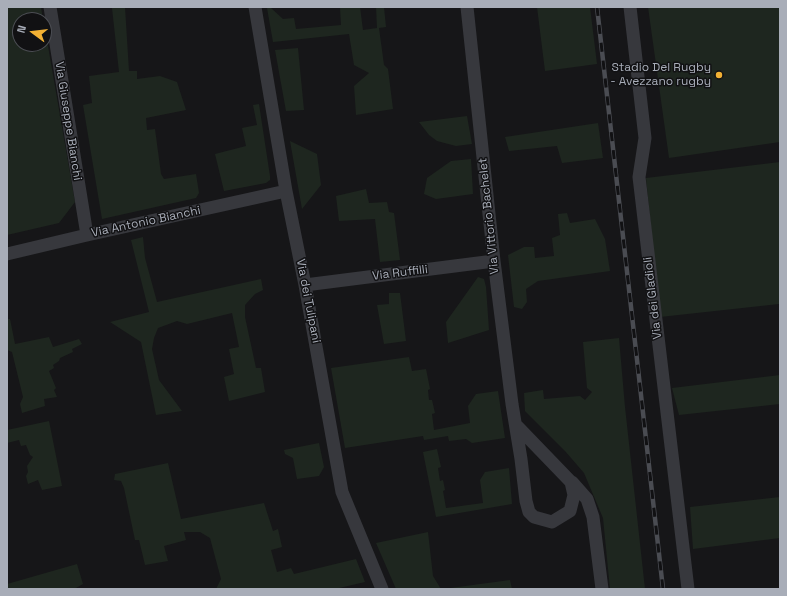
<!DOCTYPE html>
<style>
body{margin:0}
#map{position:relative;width:787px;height:596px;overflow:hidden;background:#161618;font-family:"Space Grotesk",sans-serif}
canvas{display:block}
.frame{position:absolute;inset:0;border:8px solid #a8adb8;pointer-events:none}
.north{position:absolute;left:12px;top:12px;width:40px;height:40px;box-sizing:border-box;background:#111113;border:1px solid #4d4f55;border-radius:50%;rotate:285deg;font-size:11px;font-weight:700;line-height:16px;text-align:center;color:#a8adb8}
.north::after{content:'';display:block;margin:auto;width:14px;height:18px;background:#f2b134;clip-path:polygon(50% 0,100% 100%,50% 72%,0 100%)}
</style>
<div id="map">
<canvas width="787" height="596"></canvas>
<div class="frame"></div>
<div class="north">N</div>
</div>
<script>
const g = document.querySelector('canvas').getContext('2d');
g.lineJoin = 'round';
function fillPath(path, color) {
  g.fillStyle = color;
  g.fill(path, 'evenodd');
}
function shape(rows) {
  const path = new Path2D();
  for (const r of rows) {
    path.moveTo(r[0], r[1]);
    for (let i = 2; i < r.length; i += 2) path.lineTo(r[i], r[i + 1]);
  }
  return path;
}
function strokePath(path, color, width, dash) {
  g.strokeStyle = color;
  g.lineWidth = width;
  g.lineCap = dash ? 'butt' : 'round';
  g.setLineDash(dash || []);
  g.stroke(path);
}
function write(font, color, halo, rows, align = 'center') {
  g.font = font + ' "Space Grotesk",sans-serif';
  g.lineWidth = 3;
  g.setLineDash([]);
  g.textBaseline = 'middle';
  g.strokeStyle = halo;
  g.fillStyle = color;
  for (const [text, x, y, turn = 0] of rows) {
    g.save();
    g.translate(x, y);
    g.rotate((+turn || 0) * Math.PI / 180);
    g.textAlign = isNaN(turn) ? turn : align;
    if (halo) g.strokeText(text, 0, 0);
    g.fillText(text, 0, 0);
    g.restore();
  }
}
fillPath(shape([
 [7,7,41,7,43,20,20,20,20,44,44,44,44,23,75,202,59,223,7,235],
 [110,7,125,7,129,71,137,71,137,79,160,76,177,82,186,110,146,118,147,130,155,129,161,174,164,179,196,174,199,193,196,198,102,219,83,105,92,103,89,76,119,72,112,8],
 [344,7,360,7,363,30,377,28,376,7,384,7,386,27,379,28,384,65,388,69,393,109,356,115,354,86,369,73,354,65,349,34,273,42,267,8,271,8,283,19,294,18,296,29,341,25,340,8],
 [537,7,590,7,597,64,545,71],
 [648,7,780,7,780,142,669,158],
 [298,48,304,110,286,111,275,50],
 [259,104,270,176,270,180,266,183,224,191,215,154,246,146,242,128,257,125,253,105],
 [467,116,472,144,456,146,437,141,429,135,419,122],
 [598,123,603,158,562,163,557,146,509,151,505,137],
 [290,141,317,154,321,185,302,209],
 [471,159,473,194,436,199,424,194,427,178,451,161],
 [780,162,780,307,779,304,660,317,646,178],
 [366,189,369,203,387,202,389,212,394,213,400,260,380,262,375,219,339,221,336,196],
 [567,213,570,223,595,219,605,239,610,271,538,281,526,289,527,302,522,309,514,307,508,255,524,247,534,247,535,258,554,256,552,238,560,235,558,214],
 [143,237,145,258,157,302,261,279,263,290,255,294,245,305,245,317,256,368,261,368,265,392,229,401,224,377,234,374,229,349,239,347,232,313,187,324,177,321,158,328,154,338,152,349,159,380,182,411,156,415,141,342,110,322,149,312,131,240],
 [478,277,484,279,486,287,489,330,448,343,446,322],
 [389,293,400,293,406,341,384,344,377,305,389,304],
 [7,319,10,319,15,344,49,337,53,347,79,339,82,344,72,349,73,352,60,358,59,361,53,365,54,368,49,371,56,388,54,390,57,397,44,399,45,406,22,413,20,404,23,397,12,352,7,350],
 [619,338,625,407,645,589,610,589,603,518,584,473,565,451,525,411,524,393,543,390,544,399,580,396,585,400,592,392,587,388,583,342],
 [409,357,412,371,426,369,430,389,428,390,429,400,432,400,435,413,432,414,434,430,470,423,468,406,476,394,498,391,505,438,472,443,466,439,449,441,448,436,424,440,423,436,345,448,331,368],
 [780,375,780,404,679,415,672,388],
 [49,421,62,486,42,490,38,480,28,484,26,476,28,472,27,466,33,457,30,455,26,445,21,446,19,440,7,443,7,430],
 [319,443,324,467,319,476,297,479,293,458,285,454,284,450],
 [437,449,441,467,438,468,440,481,443,480,445,490,443,491,446,508,483,503,480,480,485,472,509,468,512,504,436,517,423,452],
 [168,463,181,519,264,503,273,531,278,529,282,547,271,550,277,572,291,568,294,574,356,559,365,582,335,589,216,589,221,579,210,538,200,532,184,532,186,540,164,546,168,561,145,565,139,540,135,540,124,488,121,481,114,480,115,474],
 [780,497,780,538,693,549,690,507],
 [428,532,433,576,441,589,396,589,376,543],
 [77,564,83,584,74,589,7,589,7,584],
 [510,580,512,589,443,589]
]), '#1e261f');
strokePath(shape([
 [50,7,87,235],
 [255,7,286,191,305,285,342,492,382,589],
 [467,7,494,261,512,404,521,459,526,501,529,512,534,517,552,522,570,511,574,495,571,482,516,425],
 [630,7,645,138,639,177,688,589],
 [7,254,87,235,286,191],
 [305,285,494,261],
 [572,482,587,499,593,517,602,589]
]), '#37383d', 13);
const rail = shape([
 [597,7,663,589]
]);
strokePath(rail, '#4a4c52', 4.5);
strokePath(rail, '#111113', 3, [9]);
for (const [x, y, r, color] of [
 [719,75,4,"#f2b134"]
]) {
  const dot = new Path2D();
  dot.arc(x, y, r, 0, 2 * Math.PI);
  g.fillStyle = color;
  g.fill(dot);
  strokePath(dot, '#111113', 1.5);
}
write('12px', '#a8adb8', '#111113', [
 ["Stadio Del Rugby",711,68],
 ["- Avezzano rugby",711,82]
], 'right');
write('12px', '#a8adb8', '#111113', [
 ["Via Giuseppe Bianchi",68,121,81],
 ["Via Vittorio Bachelet",489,216,-96],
 ["Via Antonio Bianchi",146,222,-12],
 ["Via Ruffilli",400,273,-7],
 ["Via dei Gladioli",653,298,-97],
 ["Via dei Tulipani",308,301,79]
]);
</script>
